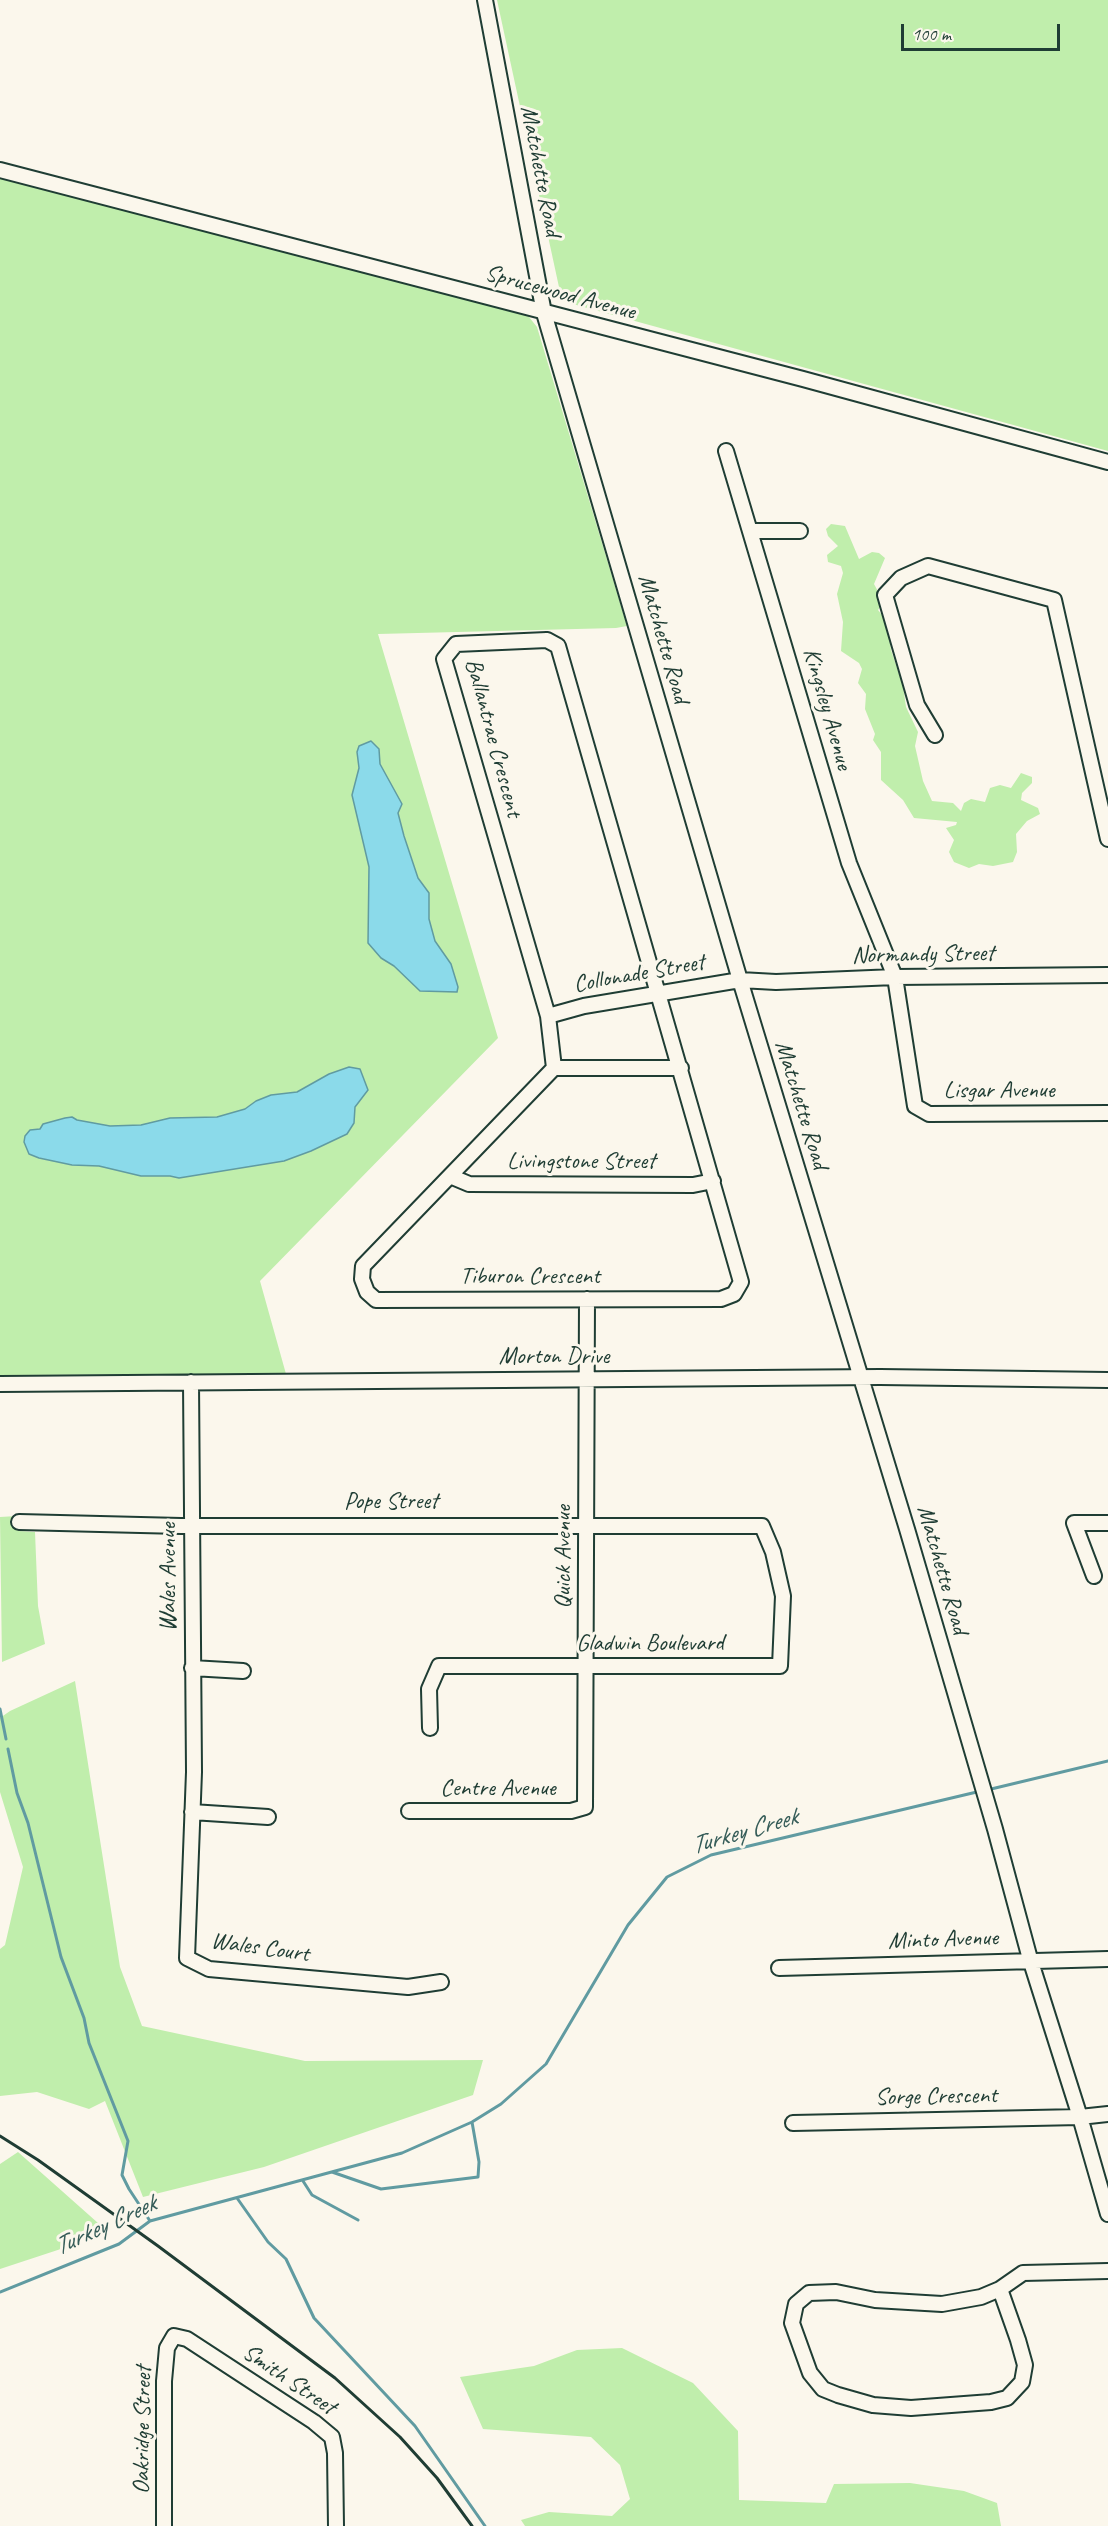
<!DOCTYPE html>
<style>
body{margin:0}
#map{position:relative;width:1108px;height:2526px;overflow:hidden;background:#fbf7ec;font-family:Caveat,sans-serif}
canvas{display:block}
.scale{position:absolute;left:901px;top:24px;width:159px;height:27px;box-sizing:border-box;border:3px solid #1f3d34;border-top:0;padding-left:8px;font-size:18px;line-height:21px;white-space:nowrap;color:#1f3d34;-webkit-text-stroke:4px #fbf7ec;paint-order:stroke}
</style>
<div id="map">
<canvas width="1108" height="2526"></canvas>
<div class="scale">100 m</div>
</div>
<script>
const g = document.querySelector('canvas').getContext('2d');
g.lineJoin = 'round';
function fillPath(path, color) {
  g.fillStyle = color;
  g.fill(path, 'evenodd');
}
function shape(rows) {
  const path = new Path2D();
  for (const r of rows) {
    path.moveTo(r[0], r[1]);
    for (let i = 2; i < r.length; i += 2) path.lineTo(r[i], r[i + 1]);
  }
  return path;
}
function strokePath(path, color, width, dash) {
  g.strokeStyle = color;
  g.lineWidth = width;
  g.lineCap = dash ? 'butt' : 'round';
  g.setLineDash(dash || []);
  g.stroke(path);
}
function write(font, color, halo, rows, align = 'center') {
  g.font = font + ' Caveat,sans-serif';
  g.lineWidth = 6;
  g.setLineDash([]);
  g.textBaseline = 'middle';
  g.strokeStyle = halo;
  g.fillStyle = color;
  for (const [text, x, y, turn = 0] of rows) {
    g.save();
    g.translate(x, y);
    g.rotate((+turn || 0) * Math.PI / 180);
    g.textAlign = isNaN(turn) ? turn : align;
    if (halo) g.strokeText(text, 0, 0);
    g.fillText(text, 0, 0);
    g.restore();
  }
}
fillPath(shape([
 [497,0,1108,0,1108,451,562,301],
 [0,173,522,312,529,317,537,327,627,626,616,628,378,634,498,1038,260,1281,286,1374,0,1375],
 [831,524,845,526,859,559,872,552,879,553,885,558,874,584,881,597,882,604,878,610,882,615,889,636,891,650,903,686,906,707,918,732,915,746,923,781,932,801,953,803,961,811,964,803,971,799,985,802,990,788,1000,785,1011,788,1021,773,1032,777,1032,783,1022,793,1021,800,1038,808,1040,814,1027,821,1016,834,1017,852,1013,862,993,866,979,864,969,868,954,862,949,852,954,840,946,828,956,825,957,822,914,818,903,800,881,780,881,752,873,740,875,734,865,709,866,694,858,683,862,669,859,663,841,651,843,622,837,594,843,573,841,566,828,562,827,555,838,546,828,536,826,529],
 [17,1516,19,1531,35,1532,38,1606,45,1644,2,1662,0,1517],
 [75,1681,120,1967,142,2026,305,2061,483,2060,473,2095,264,2167,143,2197,105,2101,89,2109,37,2092,0,2096,0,1949,5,1945,23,1867,0,1792,0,1718,10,1711],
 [18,2152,98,2223,79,2243,0,2269,0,2164],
 [622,2348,693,2383,738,2431,739,2500,826,2503,834,2484,910,2483,964,2491,997,2503,1001,2526,525,2526,521,2520,549,2512,612,2516,630,2499,620,2465,591,2437,483,2429,460,2377,534,2366,577,2350]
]), '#c0eeac');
const water = shape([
 [371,741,379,749,380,764,402,804,398,813,404,836,418,878,429,893,429,919,435,941,451,964,458,987,457,992,420,991,394,966,381,958,368,943,369,867,352,795,359,768,357,752,359,746,371,741],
 [349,1067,360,1069,368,1090,355,1107,354,1123,347,1134,311,1151,284,1161,179,1178,170,1176,141,1176,99,1166,72,1165,39,1158,29,1154,24,1142,25,1136,30,1130,40,1129,43,1124,65,1118,72,1117,77,1120,110,1126,141,1125,170,1118,217,1117,245,1109,256,1101,271,1095,297,1092,329,1074,349,1067]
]);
fillPath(water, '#8bdaea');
strokePath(water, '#609ba1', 1.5);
strokePath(shape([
 [0,1709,6,1739],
 [8,1749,17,1793,28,1823,61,1957,84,2018,89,2043,128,2141,122,2175,129,2189,150,2221],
 [987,1790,1108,1761],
 [332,2172,381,2189,478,2177,479,2162,472,2122],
 [303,2181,312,2195,358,2220],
 [237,2198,268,2242,286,2259,314,2318,415,2426,485,2526],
 [0,2292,119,2244,150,2221,402,2153,472,2122,501,2104,546,2064,628,1925,667,1877,711,1855,981,1791]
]), '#609ba1', 3);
const minor = shape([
 [485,0,544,313,740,980,907,1529,995,1829,1030,1959,1080,2117,1108,2214],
 [0,170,803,379,1108,462],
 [726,451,849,863,895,977,915,1106,929,1114,1108,1113],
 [751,531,800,531],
 [547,640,558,646,741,1282,734,1294,721,1299,376,1300,367,1292,362,1279,363,1266,554,1068,548,1016,444,659,456,644,547,640],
 [935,735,917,705,885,595,901,578,928,566,1054,600,1108,839],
 [548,1016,584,1006,740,980,776,982,895,977,1108,975],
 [554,1068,681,1068],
 [450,1176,469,1184,693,1185,713,1181],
 [191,1382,194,1772,187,1958,209,1969,408,1987,441,1982],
 [0,1384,880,1377,1108,1380],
 [19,1522,181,1526,762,1526,773,1552,783,1596,780,1666,439,1666,429,1689,430,1728],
 [1094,1576,1074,1523,1108,1523],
 [192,1668,243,1671],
 [409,1811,571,1811,585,1807,587,1299],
 [192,1812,268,1817],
 [779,1968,1108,1959],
 [793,2123,1080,2117,1108,2114],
 [1000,2289,1018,2340,1025,2365,1022,2382,1007,2398,991,2402,911,2408,873,2405,838,2395,823,2389,810,2373,792,2323,796,2304,809,2293,836,2292,875,2300,942,2304,981,2297,1000,2289,1023,2273,1108,2271],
 [164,2526,164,2381,167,2348,174,2336,187,2339,314,2422,332,2437,335,2453,336,2526]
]);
strokePath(minor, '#1f3d34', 18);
strokePath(minor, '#fbf7ec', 14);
strokePath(shape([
 [0,2136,38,2160,158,2246,335,2378,400,2437,437,2478,472,2526]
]), '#1f3d34', 3);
write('24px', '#1f3d34', '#fbf7ec', [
 ["Matchette Road",540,171,79],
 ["Sprucewood Avenue",560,293,15],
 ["Matchette Road",663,639,74],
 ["Kingsley Avenue",827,709,74],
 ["Ballantrae Crescent",493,738,75],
 ["Normandy Street",923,955,-1],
 ["Collonade Street",639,974,-10],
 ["Lisgar Avenue",999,1091],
 ["Matchette Road",801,1105,73],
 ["Livingstone Street",581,1162],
 ["Tiburon Crescent",530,1277],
 ["Morton Drive",554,1357],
 ["Pope Street",391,1502],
 ["Quick Avenue",564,1557,-90],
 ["Matchette Road",942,1570,74],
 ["Wales Avenue",169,1577,-90],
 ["Gladwin Boulevard",650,1644],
 ["Centre Avenue",498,1789],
 ["Minto Avenue",943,1940,-2],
 ["Wales Court",260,1948,8],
 ["Sorge Crescent",936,2097,-1],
 ["Smith Street",289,2380,34],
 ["Oakridge Street",143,2430,-89]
]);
write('italic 26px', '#355c58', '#fbf7ec', [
 ["Turkey Creek",744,1832,-16],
 ["Turkey Creek",105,2226,-25]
]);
</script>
